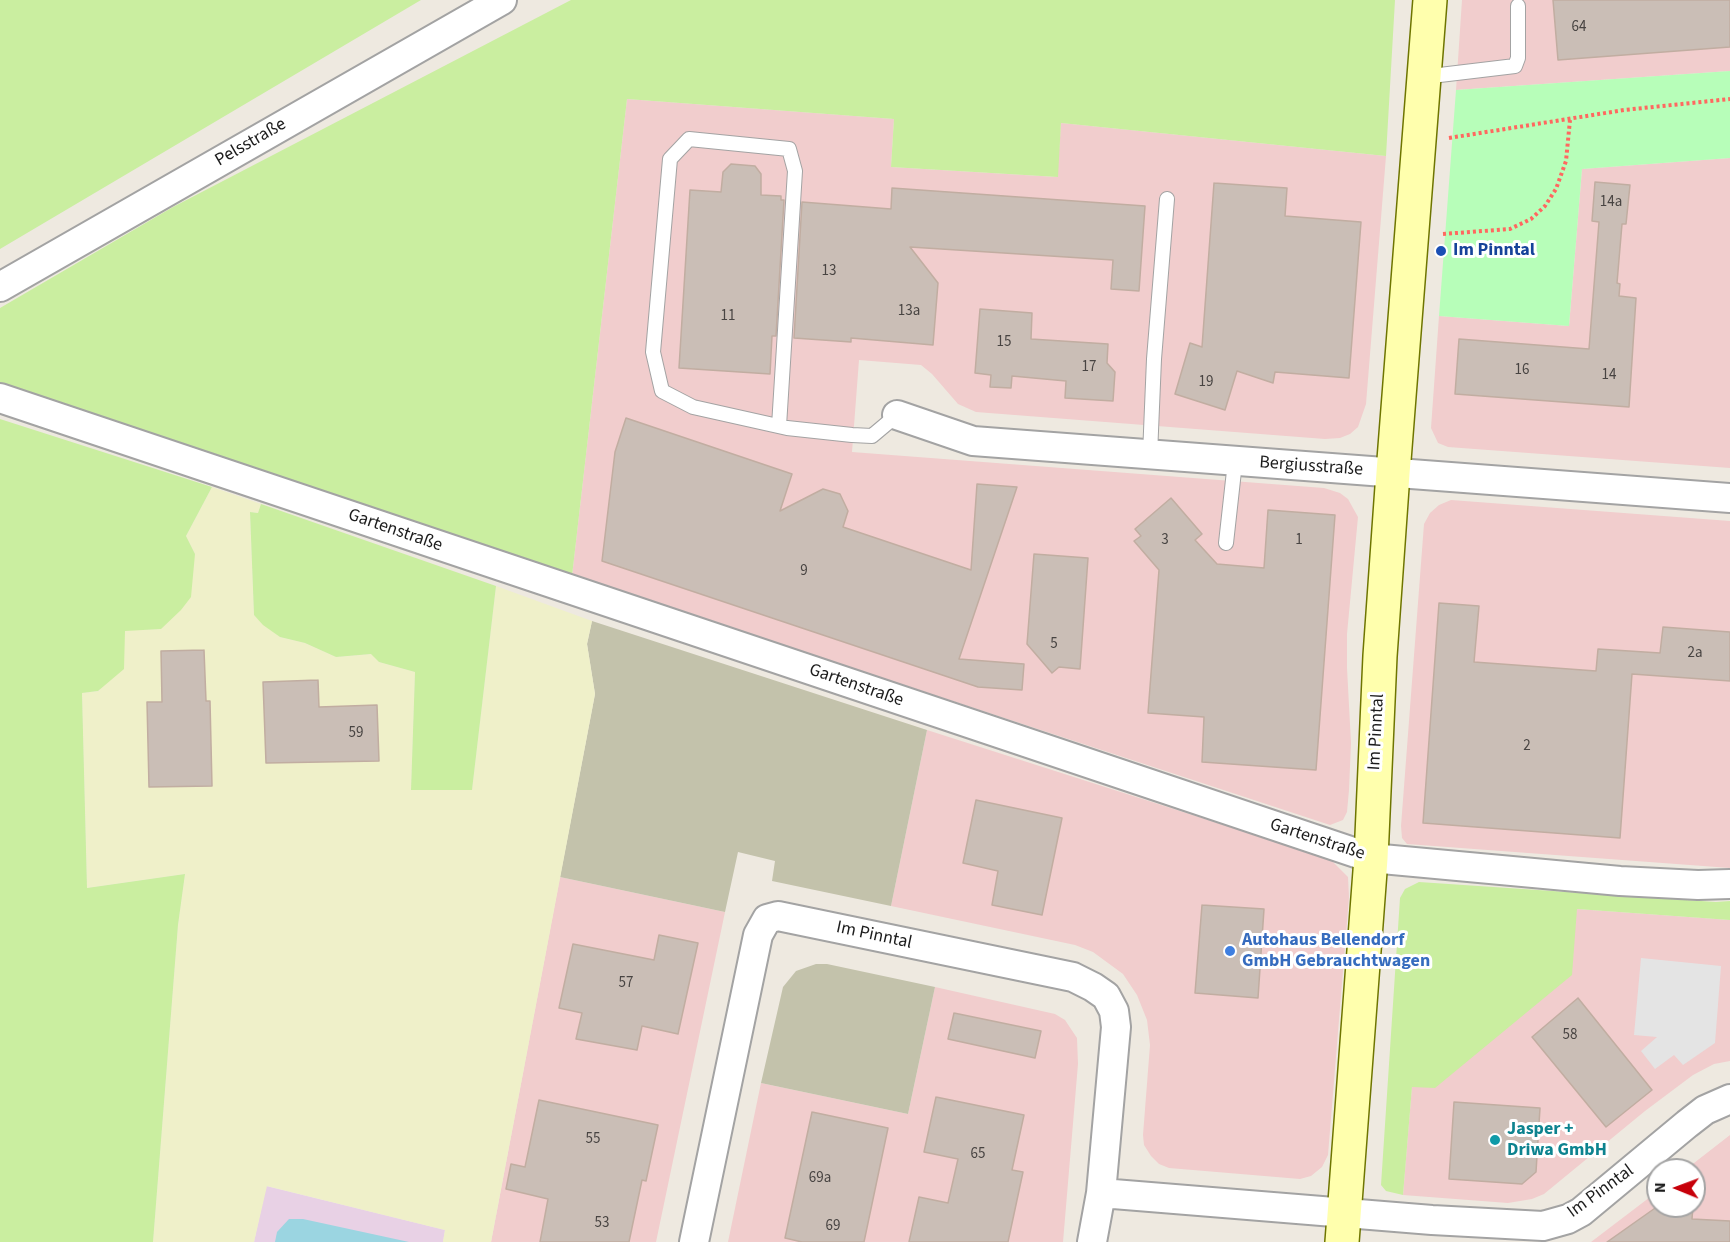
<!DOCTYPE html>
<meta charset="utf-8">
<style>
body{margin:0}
#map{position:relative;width:1730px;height:1242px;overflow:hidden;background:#eee9e0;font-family:"Source Sans 3",sans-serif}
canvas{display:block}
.north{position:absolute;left:1646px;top:1158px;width:60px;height:60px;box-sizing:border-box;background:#fff;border:2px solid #a4a4a4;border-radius:50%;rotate:271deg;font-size:16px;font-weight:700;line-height:24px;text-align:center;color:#1c1c1c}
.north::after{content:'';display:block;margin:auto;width:21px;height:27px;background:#c7000a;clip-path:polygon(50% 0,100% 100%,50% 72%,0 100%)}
</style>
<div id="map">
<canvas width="1730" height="1242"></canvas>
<div class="north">N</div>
</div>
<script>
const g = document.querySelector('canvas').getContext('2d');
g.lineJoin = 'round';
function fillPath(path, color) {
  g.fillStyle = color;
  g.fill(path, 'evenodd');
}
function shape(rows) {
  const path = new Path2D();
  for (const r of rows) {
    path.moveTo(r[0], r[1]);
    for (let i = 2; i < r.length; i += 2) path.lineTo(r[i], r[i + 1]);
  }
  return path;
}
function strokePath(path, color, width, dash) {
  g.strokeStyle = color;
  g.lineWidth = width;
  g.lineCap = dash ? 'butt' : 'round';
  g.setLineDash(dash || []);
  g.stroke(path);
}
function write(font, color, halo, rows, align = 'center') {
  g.font = font + ' "Source Sans 3",sans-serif';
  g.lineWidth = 6;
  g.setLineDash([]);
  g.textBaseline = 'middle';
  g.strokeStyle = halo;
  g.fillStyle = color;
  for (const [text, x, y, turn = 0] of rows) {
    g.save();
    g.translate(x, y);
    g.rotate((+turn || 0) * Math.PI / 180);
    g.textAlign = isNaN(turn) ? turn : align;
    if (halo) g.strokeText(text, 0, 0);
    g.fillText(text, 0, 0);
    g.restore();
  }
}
fillPath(shape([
 [1462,0,1730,0,1730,71,1456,90],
 [627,99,894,119,891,167,1057,177,1061,123,1386,156,1366,404,1358,427,1350,434,1340,438,1325,439,976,412,958,404,932,374,921,365,859,360,852,452,1324,488,1340,493,1348,499,1358,517,1347,634,1347,668,1351,743,1349,790,1347,812,1343,820,1330,825,572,576],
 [1730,158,1730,468,1448,447,1438,443,1431,428,1439,316,1569,326,1582,169],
 [1451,500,1730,521,1730,868,1407,844,1402,838,1401,826,1424,524,1430,513,1439,505],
 [927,730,1330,859,1348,877,1349,897,1328,1155,1322,1167,1311,1176,1300,1179,1169,1168,1159,1164,1151,1156,1144,1145,1143,1135,1150,1045,1147,1020,1137,995,1123,974,1093,952,1075,945,891,906],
 [560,877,725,912,656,1242,491,1242],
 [1577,909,1730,920,1730,1061,1714,1064,1693,1075,1645,1111,1544,1194,1532,1199,1508,1203,1403,1195,1412,1086],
 [935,987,1055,1014,1065,1020,1077,1038,1078,1064,1063,1242,728,1242,761,1083,908,1114],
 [1730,1135,1730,1242,1591,1242,1658,1191,1658,1206,1694,1206,1694,1170,1685,1170]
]), '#f1cdcd');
fillPath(shape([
 [266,1186,445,1230,443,1242,254,1242]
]), '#e8d1e5');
fillPath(shape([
 [592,621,927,730,891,906,772,881,775,861,738,852,725,912,560,877,595,694,587,644],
 [816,964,827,964,935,987,908,1114,761,1083,783,987,796,971]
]), '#c3c2ab');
fillPath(shape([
 [212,487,261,504,258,513,250,512,254,615,280,637,305,643,336,657,372,654,379,662,415,672,411,790,472,790,496,586,592,621,587,644,595,694,491,1242,443,1242,445,1230,267,1186,254,1242,153,1242,178,925,185,874,87,888,82,693,99,691,125,630,161,629,195,554,186,536]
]), '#eff0c9');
fillPath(shape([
 [0,0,421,0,0,249],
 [571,0,1395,0,1386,156,1061,123,1058,177,891,167,894,119,627,99,572,576,0,390,0,308,173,207],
 [0,419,212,487,186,536,195,554,191,597,181,610,161,629,125,631,124,669,98,691,82,693,87,888,185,874,178,925,153,1242,0,1242],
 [261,504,496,586,472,790,411,790,415,672,379,662,371,654,336,657,305,643,280,637,263,625,254,615,250,512,258,513],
 [1419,882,1716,902,1730,901,1730,920,1577,909,1572,975,1435,1088,1412,1087,1403,1195,1386,1191,1381,1185,1400,898,1405,889]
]), '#caeea0');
fillPath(shape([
 [1730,71,1730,158,1582,169,1569,326,1439,316,1456,90]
]), '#b7feb9');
fillPath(shape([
 [1641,958,1721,966,1715,1043,1683,1065,1674,1055,1655,1069,1641,1051,1657,1037,1634,1035]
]), '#e4e4e4');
fillPath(shape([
 [289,1219,303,1219,409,1242,275,1242,277,1232]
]), '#9bd5e1');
const building = shape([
 [1553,0,1730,0,1730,47,1558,60,1553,0],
 [731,164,755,166,761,174,761,195,781,196,781,200,784,200,776,336,772,336,770,374,679,368,690,190,721,192,723,172,731,164],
 [1595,182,1630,185,1626,224,1622,224,1617,283,1620,284,1619,296,1636,298,1629,407,1455,394,1459,339,1589,349,1599,222,1592,221,1595,182],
 [1214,183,1287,188,1285,216,1361,222,1349,378,1275,372,1273,383,1237,371,1225,410,1175,394,1190,343,1202,347,1214,183],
 [892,188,1145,206,1139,291,1111,289,1113,260,910,247,938,283,933,345,851,338,851,342,794,338,802,202,891,209,892,188],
 [980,309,1032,313,1031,339,1108,344,1107,363,1115,372,1113,401,1065,398,1066,381,1012,376,1011,388,990,387,991,375,975,373,980,309],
 [626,418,792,474,780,511,823,489,840,494,848,511,843,527,971,570,977,484,1017,487,959,659,1024,664,1022,690,978,687,602,561,615,452,626,418],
 [1171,498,1202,534,1195,540,1217,564,1264,568,1268,510,1335,515,1316,770,1202,762,1204,717,1148,713,1159,570,1134,541,1141,536,1135,529,1171,498],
 [1034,554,1088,558,1080,669,1059,667,1052,673,1027,644,1034,554],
 [1439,603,1479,606,1474,662,1596,671,1598,649,1660,653,1663,627,1730,632,1730,681,1632,674,1620,838,1423,823,1439,603],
 [204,650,206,701,210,701,212,786,149,787,147,702,162,702,161,651,204,650],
 [318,680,319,707,377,705,379,761,266,763,263,682,318,680],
 [976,800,1062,818,1042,915,992,905,998,871,963,863,976,800],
 [1202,905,1264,909,1258,998,1195,993,1202,905],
 [659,935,698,943,678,1034,642,1026,637,1050,576,1039,582,1013,559,1008,573,944,654,960,659,935],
 [1578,998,1652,1090,1606,1127,1532,1037,1578,998],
 [954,1013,1041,1031,1035,1058,948,1039,954,1013],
 [936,1097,1024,1115,1012,1170,1023,1172,1008,1242,909,1242,919,1197,948,1203,958,1159,924,1152,936,1097],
 [539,1100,658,1125,646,1181,642,1180,629,1242,540,1242,548,1199,506,1189,511,1164,525,1167,539,1100],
 [1454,1102,1540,1108,1536,1172,1522,1184,1449,1179,1454,1102],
 [812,1112,888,1128,864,1242,802,1242,785,1238,812,1112],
 [1658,1206,1693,1206,1692,1219,1730,1221,1730,1242,1607,1242,1658,1206]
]);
fillPath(building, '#cabeb6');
strokePath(building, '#c1ada1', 1.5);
const service = shape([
 [1423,77,1515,66,1518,58,1518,6],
 [779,426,795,171,789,149,689,139,670,159,653,352,662,391,693,407,787,428,852,435,872,436,897,415],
 [1150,455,1154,359,1167,199],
 [1226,543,1235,462]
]);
const minor = shape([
 [0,287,502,0],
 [0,398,1371,858,1620,881,1698,885,1730,884],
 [897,415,973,441,1730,498],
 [1101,1193,1432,1220,1543,1226,1568,1219,1581,1212,1687,1124,1705,1110,1730,1099],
 [694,1242,758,935,767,919,778,916,1073,977,1093,987,1106,996,1114,1011,1116,1027,1101,1193,1092,1242]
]);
const secondary = shape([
 [1342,1242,1371,858,1380,656,1393,473,1430,0]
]);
strokePath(service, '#a3a3a3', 16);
strokePath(minor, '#a3a3a3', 32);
strokePath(secondary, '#6e7500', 36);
strokePath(shape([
 [1449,138,1624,110,1730,99],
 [1443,234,1510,229,1531,219,1545,206,1556,189,1566,161,1570,120]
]), '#ff6860', 4, [3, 3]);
strokePath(service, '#fff', 14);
strokePath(minor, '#fff', 28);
strokePath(secondary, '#ffffad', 33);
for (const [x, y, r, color] of [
 [1441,251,6,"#1a4fb4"],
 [1230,951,6,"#3f7fe0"],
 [1495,1140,6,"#0f9aa8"]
]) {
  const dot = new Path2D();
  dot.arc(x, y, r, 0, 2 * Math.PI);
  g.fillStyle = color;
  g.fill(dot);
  strokePath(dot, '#fff', 2);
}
write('15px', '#484442', null, [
 ["64",1579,28],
 ["14a",1611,203],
 ["13",829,272],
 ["13a",909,312],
 ["11",728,317],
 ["15",1004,343],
 ["17",1089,368],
 ["16",1522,371],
 ["14",1609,376],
 ["19",1206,383],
 ["3",1165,541],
 ["1",1299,541],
 ["9",804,572],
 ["5",1054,645],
 ["2a",1695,654],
 ["59",356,734],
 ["2",1527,747],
 ["57",626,984],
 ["58",1570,1036],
 ["55",593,1140],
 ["65",978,1155],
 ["69a",820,1179],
 ["53",602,1224],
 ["69",833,1227]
]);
write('18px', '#1c1c1c', '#fff', [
 ["Pelsstraße",251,143,-30],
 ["Bergiusstraße",1311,467,4],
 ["Gartenstraße",395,531,19],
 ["Gartenstraße",856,686,19],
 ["Im Pinntal",1377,732,-87],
 ["Gartenstraße",1317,840,18],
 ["Im Pinntal",874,936,12],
 ["Im Pinntal",1601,1192,-36]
]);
write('bold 18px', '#164399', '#fff', [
 ["Im Pinntal",1453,251]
], 'left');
write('bold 18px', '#366cbe', '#fff', [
 ["Autohaus Bellendorf",1242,941],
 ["GmbH Gebrauchtwagen",1242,962]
], 'left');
write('bold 18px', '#0d838f', '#fff', [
 ["Jasper +",1507,1130],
 ["Driwa GmbH",1507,1151]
], 'left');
</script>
